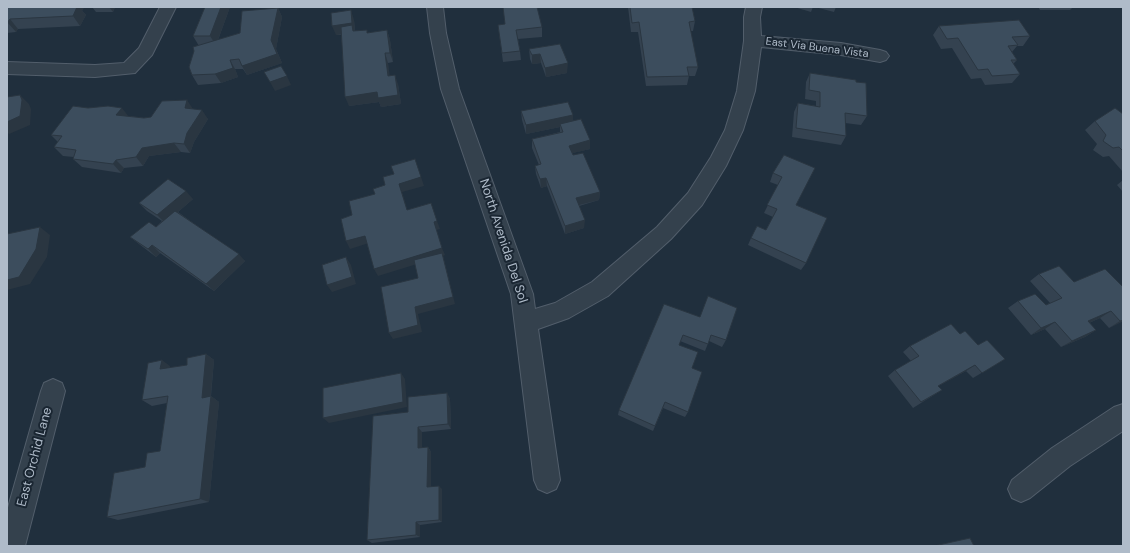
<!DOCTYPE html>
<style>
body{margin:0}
#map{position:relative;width:1130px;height:553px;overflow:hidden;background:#202f3d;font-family:"DM Sans",sans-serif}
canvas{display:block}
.frame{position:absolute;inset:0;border:8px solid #afbbc9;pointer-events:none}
</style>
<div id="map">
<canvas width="1130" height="553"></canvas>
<div class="frame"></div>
</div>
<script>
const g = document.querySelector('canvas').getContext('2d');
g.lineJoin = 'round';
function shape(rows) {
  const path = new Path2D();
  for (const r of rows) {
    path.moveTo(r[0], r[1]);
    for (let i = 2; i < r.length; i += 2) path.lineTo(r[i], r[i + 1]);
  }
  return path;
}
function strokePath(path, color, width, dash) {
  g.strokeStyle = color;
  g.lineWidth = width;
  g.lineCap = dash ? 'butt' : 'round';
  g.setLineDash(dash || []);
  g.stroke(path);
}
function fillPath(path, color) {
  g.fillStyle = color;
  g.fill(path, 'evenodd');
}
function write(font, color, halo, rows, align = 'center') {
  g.font = font + ' "DM Sans",sans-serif';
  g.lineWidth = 4;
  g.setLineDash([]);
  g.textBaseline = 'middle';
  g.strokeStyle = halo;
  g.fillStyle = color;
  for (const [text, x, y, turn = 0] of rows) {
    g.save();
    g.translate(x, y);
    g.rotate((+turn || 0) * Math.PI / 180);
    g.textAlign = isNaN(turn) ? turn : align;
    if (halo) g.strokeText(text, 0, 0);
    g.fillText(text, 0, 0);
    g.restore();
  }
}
const minor = shape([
 [160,7,176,7,152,55,135,73,95,77,7,74,7,62,95,65,124,63,139,48,160,7],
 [427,7,443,7,446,33,459,89,533,294,535,309,555,303,592,282,657,227,688,193,711,157,725,130,737,91,744,41,744,17,746,7,762,7,760,17,761,36,841,43,880,50,886,52,889,56,886,60,880,62,841,55,761,47,755,91,743,130,726,166,702,205,671,239,608,296,569,318,538,329,560,480,556,489,547,493,538,489,534,480,511,294,441,89,430,33,427,7],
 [53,379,62,383,65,391,25,546,7,546,7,511,41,391,44,383,53,379],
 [1123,404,1123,431,1070,466,1030,498,1021,502,1012,498,1008,489,1012,480,1052,448,1114,407,1123,404]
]);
strokePath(minor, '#525e6b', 2);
fillPath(minor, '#34414d');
fillPath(shape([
 [7,7,84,7,82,11,86,15,80,26,18,29,16,32,7,33],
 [92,7,115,7,113,12,96,12],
 [205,7,230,7,218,40,240,33,278,8,282,17,276,49,282,63,247,75,243,69,235,69,238,77,221,83,198,85,192,75,199,46,193,36],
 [628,7,692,7,695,21,693,31,690,31,698,67,695,76,689,76,687,85,646,86,638,32,631,32],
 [794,7,813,7,811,12],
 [815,7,836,7,834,12],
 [1038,7,1073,7,1070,10,1040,10],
 [354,20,355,31,368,33,387,30,390,40,393,62,388,63,389,76,398,84,401,104,381,107,379,102,349,106,341,35,336,35],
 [498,25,542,27,542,37,518,39,520,51,521,60,503,62],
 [939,26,1030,36,1023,46,1017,46,1012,52,1017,60,1013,64,1020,74,1012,83,985,85,981,78,971,79,952,48,941,49,933,35],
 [560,44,567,73,546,77,541,63,532,64,530,59,529,49],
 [810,73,856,82,867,116,861,125,845,123,846,136,841,145,792,137,794,112,798,103,816,106,816,101,805,99,806,82],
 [193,109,208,119,194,142,190,153,181,152,149,156,143,166,124,168,121,173,82,167,73,159,74,157,63,156,54,147,58,142,51,135,129,116,144,118,151,117],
 [521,111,573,115,573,121,590,140,590,149,572,153,600,192,599,200,579,206,584,228,565,234,547,186,541,188,536,174,535,166,539,165,532,148,532,139,560,132,560,127,526,134,522,120],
 [1123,114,1123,172,1109,156,1103,157,1093,150,1097,144,1085,130,1095,121],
 [784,155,796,205,806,263,801,270,748,245,751,238,766,230,773,217,764,213,778,185,770,182,773,173],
 [1123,180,1123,192,1117,185],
 [193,199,178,212,245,261,214,291,160,253,156,257,139,244,130,237,156,227,162,221,147,211,139,203],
 [1039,274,1074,282,1123,287,1123,321,1109,328,1100,318,1089,323,1096,330,1085,337,1061,347,1045,329,1031,335,1008,308,1018,301,1046,305,1050,303,1030,281],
 [664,304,726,340,722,347,709,341,705,351,680,341,679,345,692,368,688,412,685,417,663,408,653,431,618,415,619,410],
 [960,334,978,345,1005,359,973,378,966,371,938,386,942,390,913,408,888,376,895,370,911,361,903,352,910,346],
 [206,354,214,360,211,396,219,402,209,502,118,520,107,517,145,467,160,451,167,403,152,406,142,400,170,366,170,368,187,365],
 [447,393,450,399,451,429,422,432,422,448,428,447,431,452,431,487,442,489,442,522,420,525,420,537,372,543,367,540,408,412]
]), '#344250');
fillPath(shape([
 [74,7,84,7,82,11,86,15,80,26,73,16],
 [109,7,115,7,113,12],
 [221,7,230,7,216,45,210,36],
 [278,8,282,17,276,49,282,63,247,75,242,66,271,40],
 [351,10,354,20,355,33,336,35,332,26],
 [10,19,18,29,16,32,8,23],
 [387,30,390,40,393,62,390,53],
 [385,53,388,63,391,85,388,76],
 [540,54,541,63,532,64,532,55],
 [230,60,235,69,238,77,221,83,215,74],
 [568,63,567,73,546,77,545,68],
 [395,75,398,84,401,104,381,107,379,102,349,106,345,97],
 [287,76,291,85,275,91,270,82],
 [20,95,29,104,31,109,30,125,9,134,7,132,7,122],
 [187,100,193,109,185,108],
 [122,108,129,117,116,115],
 [202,110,208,119,194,142,190,153,184,144,187,133],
 [573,115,573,124,560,124,560,127,526,134,526,125],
 [590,140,590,149,569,154,569,146],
 [174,143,181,152,149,156,143,166,136,157,142,148],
 [116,160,124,168,121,173,113,164],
 [421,177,424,186,402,192,410,218,399,184],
 [546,178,547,186,541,188,540,179],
 [186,191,193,199,165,223,157,215],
 [600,192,599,200,575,206,576,198],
 [585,220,584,228,565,234,565,226],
 [437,221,440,229,436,230,434,222],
 [40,227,50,235,47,257,30,284,7,290,7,280],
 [365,236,369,243,350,249,346,241],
 [152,245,160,253,156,257,148,249],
 [442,248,445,255,443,256,455,304,418,314,422,332,393,339,389,333,415,307,443,256,378,276,374,269],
 [239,254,245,261,214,291,206,284],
 [346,257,351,265,356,284,332,292,327,285],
 [1111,311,1100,318,1077,328,1088,321],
 [1123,320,1123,321,1109,328,1120,321],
 [1055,322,1045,329,1031,335,1041,328],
 [1096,330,1085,337,1061,347,1072,341],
 [206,354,214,360,210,403,202,398],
 [162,360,170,366,169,375,160,369],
 [975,365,966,371,930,391,938,386],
 [401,373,405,379,407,407,329,423,323,418],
 [447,393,450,399,451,429,448,424],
 [211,396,219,402,209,502,200,499],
 [418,427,422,432,422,453,418,448],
 [428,447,431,452,431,491,427,487],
 [439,486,442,489,442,522,439,520],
 [416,522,420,525,420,537,416,535]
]), '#2a3641');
const building = shape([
 [7,7,77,7,73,16,10,19,7,23,7,7],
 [205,7,221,7,210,36,193,36,205,7],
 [503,7,537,7,542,27,516,30,520,51,502,53,498,25,505,24,503,7],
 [630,7,692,7,695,21,689,22,698,67,687,67,689,76,647,77,639,22,632,23,630,7],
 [278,8,271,40,277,54,242,66,239,59,230,60,233,68,215,74,192,75,189,67,194,51,193,47,240,33,242,11,278,8],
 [351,10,352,23,332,26,331,13,351,10],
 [1019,20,1030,36,1012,37,1018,45,1008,46,1017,60,1011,60,1020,74,992,76,988,69,978,70,958,38,947,39,939,26,1019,20],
 [352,25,353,31,367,30,367,33,387,30,390,53,385,53,388,76,395,75,398,95,378,98,377,92,345,97,341,27,352,25],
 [560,44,568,63,545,68,540,54,532,55,529,49,560,44],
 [281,66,287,76,270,82,264,72,281,66],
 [810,73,856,80,856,82,866,83,867,116,845,113,846,136,796,128,798,103,820,107,820,92,809,90,810,73],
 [20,95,22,100,20,116,7,122,7,97,20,95],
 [187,100,185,108,202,110,187,133,184,144,174,143,142,148,136,157,116,160,113,164,73,159,76,150,54,147,62,136,51,135,73,106,88,108,108,106,122,108,116,115,144,118,151,117,162,101,187,100],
 [568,102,573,115,526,125,521,111,568,102],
 [1115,108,1123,114,1123,151,1119,147,1113,148,1103,141,1106,135,1095,121,1115,108],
 [581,119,590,140,569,146,573,155,583,153,600,192,576,198,585,220,565,226,546,178,540,179,535,166,541,164,532,139,563,132,560,124,581,119],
 [784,155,815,168,796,205,827,218,806,263,751,238,757,226,766,230,777,209,767,205,782,177,773,173,784,155],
 [415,159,421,177,399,184,407,210,431,203,437,221,434,222,442,248,374,269,365,236,346,241,341,219,352,215,349,201,375,194,373,189,385,185,383,177,394,174,391,166,415,159],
 [168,179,186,191,157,215,139,203,168,179],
 [175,211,239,254,206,284,152,245,148,249,130,237,149,222,156,227,175,211],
 [40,227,36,249,19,277,7,280,7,234,40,227],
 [442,253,453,297,415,307,418,325,389,333,381,287,418,278,414,260,442,253],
 [346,257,352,277,327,285,322,265,346,257],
 [1059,266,1074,282,1105,269,1123,287,1123,320,1120,321,1111,311,1088,321,1096,330,1072,341,1055,322,1041,328,1018,301,1035,294,1046,305,1062,298,1039,274,1059,266],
 [708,296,737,308,726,340,711,335,708,344,683,335,679,345,698,352,692,368,702,372,688,412,665,402,655,426,619,410,664,304,700,317,708,296],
 [951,324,960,334,965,331,978,345,987,340,1005,359,982,373,975,365,938,386,942,390,921,402,895,370,919,356,910,346,951,324],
 [206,354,202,398,211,396,200,499,107,517,114,473,145,467,147,453,160,451,168,396,142,400,148,363,162,360,160,369,187,365,187,358,206,354],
 [401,373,403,402,323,418,323,388,401,373],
 [447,393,448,424,418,427,418,448,428,447,427,487,439,486,439,520,416,522,416,535,367,540,373,416,408,412,408,397,447,393],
 [970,538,974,546,934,546,970,538]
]);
fillPath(building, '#3c4d5d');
strokePath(building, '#2a3641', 1);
write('11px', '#afbbc9', '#1a2632', [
 ["East Via Buena Vista",817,48,7]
]);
write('13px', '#afbbc9', '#1a2632', [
 ["North Avenida Del Sol",503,241,72],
 ["East Orchid Lane",35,457,-75]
]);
</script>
